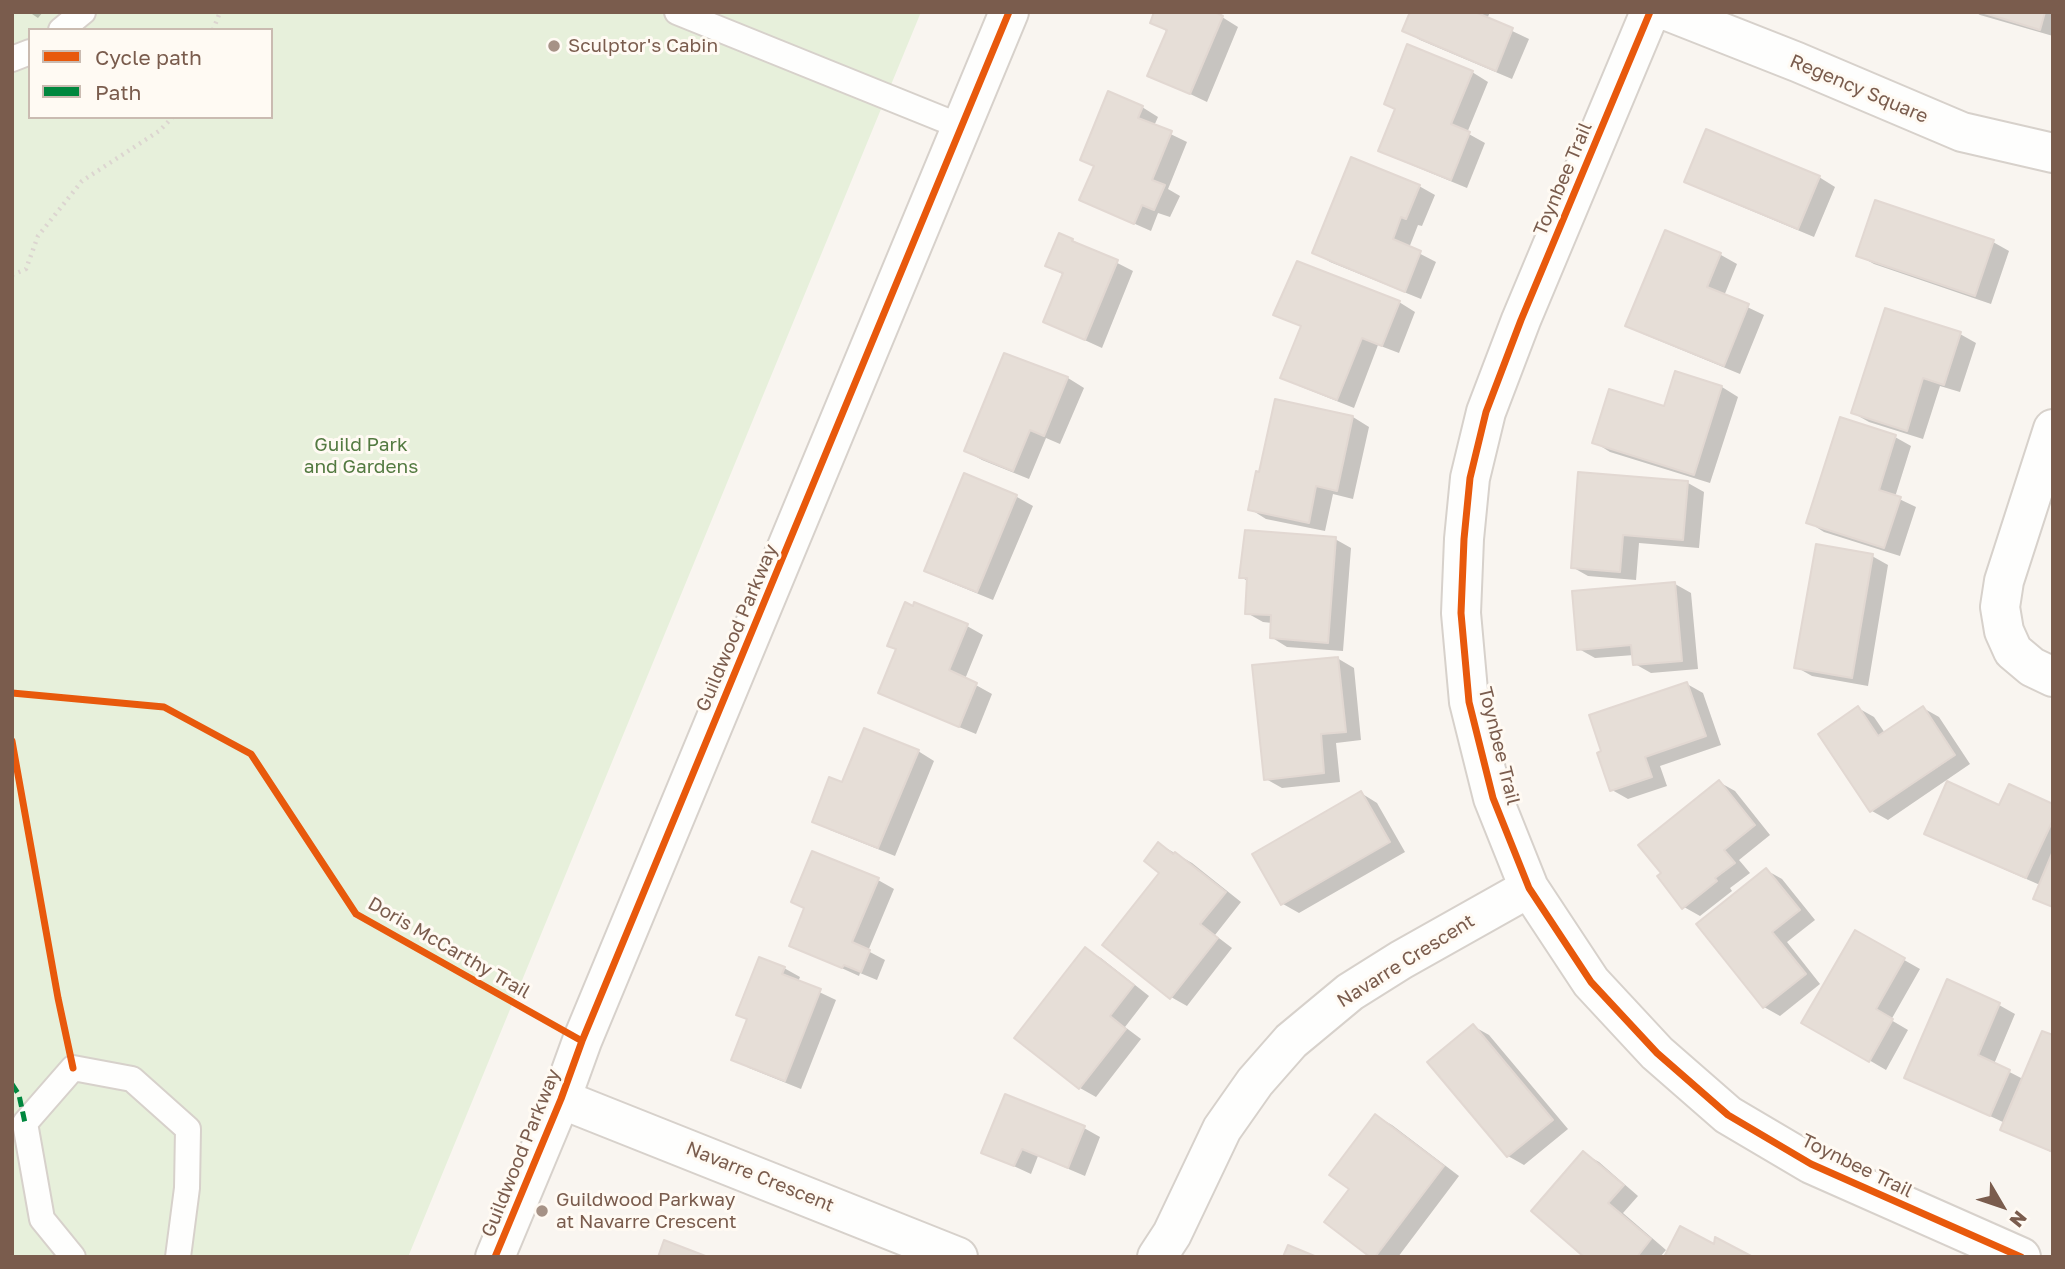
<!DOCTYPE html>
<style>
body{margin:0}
#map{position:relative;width:2065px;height:1269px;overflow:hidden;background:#f9f5f0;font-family:"Golos Text",sans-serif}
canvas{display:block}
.frame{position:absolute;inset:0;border:14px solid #7a5c4d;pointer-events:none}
.legend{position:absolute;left:28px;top:28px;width:245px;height:91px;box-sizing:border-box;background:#fffaf3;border:2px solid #cabbb1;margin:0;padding:9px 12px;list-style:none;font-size:21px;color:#7a5c4d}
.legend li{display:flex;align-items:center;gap:14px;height:35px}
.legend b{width:35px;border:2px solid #cabbb1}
.north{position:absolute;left:1967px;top:1171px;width:70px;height:70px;-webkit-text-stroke:5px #fffaf3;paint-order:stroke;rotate:129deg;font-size:19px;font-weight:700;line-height:28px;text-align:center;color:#7a5c4d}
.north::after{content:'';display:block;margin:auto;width:24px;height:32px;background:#7a5c4d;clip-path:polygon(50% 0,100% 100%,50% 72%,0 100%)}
</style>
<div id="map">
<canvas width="2065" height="1269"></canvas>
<div class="frame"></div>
<ul class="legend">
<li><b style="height:9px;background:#e8590c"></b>Cycle path</li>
<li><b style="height:9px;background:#00873e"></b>Path</li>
</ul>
<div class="north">N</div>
</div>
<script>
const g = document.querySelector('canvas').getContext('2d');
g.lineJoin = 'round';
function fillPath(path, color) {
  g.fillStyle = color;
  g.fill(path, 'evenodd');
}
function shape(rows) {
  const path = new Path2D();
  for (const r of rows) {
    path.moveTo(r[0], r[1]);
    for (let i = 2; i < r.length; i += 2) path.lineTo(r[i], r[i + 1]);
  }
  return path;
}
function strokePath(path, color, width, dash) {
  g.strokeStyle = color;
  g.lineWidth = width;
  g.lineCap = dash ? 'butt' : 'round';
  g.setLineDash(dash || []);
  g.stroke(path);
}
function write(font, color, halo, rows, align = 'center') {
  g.font = font + ' "Golos Text",sans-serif';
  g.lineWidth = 6;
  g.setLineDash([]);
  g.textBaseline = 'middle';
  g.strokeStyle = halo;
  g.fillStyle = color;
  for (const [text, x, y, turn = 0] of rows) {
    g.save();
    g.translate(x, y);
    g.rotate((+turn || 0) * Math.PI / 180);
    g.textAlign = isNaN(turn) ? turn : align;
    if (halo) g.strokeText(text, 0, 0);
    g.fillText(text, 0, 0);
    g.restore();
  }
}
fillPath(shape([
 [12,12,921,12,408,1257,12,1257],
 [30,30,271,30,271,117,30,117]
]), '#e7f0db');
fillPath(shape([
 [29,12,43,12,38,18],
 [1412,12,1490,12,1487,19,1529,39,1512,79,1420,40,1404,30],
 [1975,12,2053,12,2053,36,1980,15],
 [1222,17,1238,27,1207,102,1150,75,1168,32,1152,22],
 [1472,72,1488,82,1467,133,1485,143,1467,188,1397,159,1381,150],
 [1142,107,1158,117,1154,126,1187,142,1168,189,1180,196,1170,217,1158,213,1151,231,1081,200],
 [1819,177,1835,187,1814,237,1702,190,1686,181],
 [1419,186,1435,195,1422,226,1418,225,1409,248,1436,262,1421,299,1330,262,1314,252],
 [1666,233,1721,255,1737,264,1724,296,1764,315,1740,374,1643,334,1627,325],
 [1072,240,1133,271,1102,348,1045,322,1064,275,1048,266],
 [1993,242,2009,251,1991,304,1874,264,1858,255],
 [1399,302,1415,312,1399,353,1378,345,1354,408,1299,386,1283,377,1302,327,1275,314],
 [1960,334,1976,343,1960,392,1940,386,1923,439,1869,422,1853,413],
 [1005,355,1068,378,1084,388,1060,444,1046,438,1029,479,982,460,966,451],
 [1676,373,1722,387,1738,397,1710,483,1610,452,1594,442,1665,408],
 [1353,417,1369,427,1353,499,1333,494,1325,531,1266,519,1250,509],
 [1895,437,1911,446,1895,497,1916,507,1900,556,1824,532,1808,522],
 [965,475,1017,497,1033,506,993,600,942,579,926,570],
 [1688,483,1704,492,1699,548,1639,543,1636,580,1588,576,1572,567],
 [1335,539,1351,548,1343,651,1287,647,1271,637,1272,623,1263,622,1247,613,1249,582,1241,577],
 [1872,556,1888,565,1868,686,1812,676,1796,667],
 [1675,584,1691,593,1698,669,1651,673,1635,664,1634,655,1595,658,1579,649],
 [915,604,967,626,983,635,965,679,992,694,976,734,896,701,880,692,898,650,889,645],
 [1337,658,1354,668,1361,740,1336,743,1340,782,1282,788,1266,779],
 [1687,684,1703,693,1721,745,1660,766,1667,786,1628,799,1612,790],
 [1858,708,1874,717,1885,733,1923,708,1939,717,1970,764,1888,820,1872,811],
 [865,730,918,751,934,761,895,856,830,830,814,821,843,784],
 [1719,782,1735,791,1770,835,1739,860,1750,873,1730,888,1732,891,1700,916,1684,907],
 [1361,793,1377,803,1405,852,1299,913,1283,904],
 [2053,806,2053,908,2035,898,2040,885,1942,842,1926,833,1999,807],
 [1159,844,1192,863,1241,902,1215,935,1232,948,1187,1006,1171,997],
 [1766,870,1782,879,1815,920,1787,942,1820,984,1780,1016,1764,1007],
 [878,880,894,889,868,951,885,960,877,980,860,973,859,976,791,945],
 [1855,932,1920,969,1891,1020,1908,1030,1886,1070,1804,1022],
 [1085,949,1101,958,1149,996,1125,1027,1141,1039,1096,1097,1080,1088,1016,1038],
 [784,968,800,977,798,982,836,1000,801,1089,749,1068,733,1059,748,1020,738,1015],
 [1999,1005,2015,1014,1994,1064,2023,1079,2053,1037,2053,1153,2002,1129,2005,1123,1906,1077],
 [1473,1026,1489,1035,1568,1129,1524,1165,1508,1156],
 [1006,1096,1084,1128,1100,1137,1085,1176,1038,1156,1031,1174,983,1152],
 [1376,1116,1392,1125,1459,1176,1398,1257,1373,1257,1351,1189],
 [1583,1153,1599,1162,1638,1196,1623,1213,1666,1250,1660,1257,1587,1257]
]), '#0003');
const building = shape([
 [1154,12,1215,12,1223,16,1190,94,1147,76,1167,30,1150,23,1154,12],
 [1410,12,1475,12,1513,28,1496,71,1402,31,1410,12],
 [1981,12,2045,12,2040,30,1981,12],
 [1407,44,1473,71,1451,124,1470,132,1451,180,1378,151,1395,109,1384,104,1407,44],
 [1108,91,1143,106,1138,118,1172,131,1152,180,1165,185,1154,210,1142,205,1134,224,1079,200,1094,166,1080,160,1108,91],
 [1706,129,1820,176,1798,229,1684,182,1706,129],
 [1351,157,1420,185,1406,219,1401,217,1393,239,1421,251,1405,292,1312,253,1351,157],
 [1875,200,1994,240,1975,296,1856,256,1875,200],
 [1665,230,1721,253,1707,287,1749,304,1724,366,1625,326,1665,230],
 [1059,233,1073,239,1072,241,1118,260,1085,340,1043,322,1063,273,1045,266,1059,233],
 [1297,261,1400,301,1382,346,1362,338,1337,400,1280,378,1301,326,1273,315,1297,261],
 [1885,308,1961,332,1944,385,1923,378,1907,431,1851,413,1885,308],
 [1004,353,1068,377,1044,436,1030,430,1013,471,964,451,1004,353],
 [1675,371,1722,386,1694,475,1592,443,1609,389,1664,406,1675,371],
 [1275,399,1353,416,1337,491,1316,486,1309,523,1248,510,1256,471,1259,472,1275,399],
 [1840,417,1896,435,1879,490,1901,497,1884,548,1806,523,1840,417],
 [1578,472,1688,481,1683,540,1623,535,1620,572,1571,568,1578,472],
 [964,473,1017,495,977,592,924,571,964,473],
 [1245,530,1336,537,1328,643,1270,638,1271,615,1245,614,1247,578,1239,578,1245,530],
 [1816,544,1873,554,1852,678,1794,668,1816,544],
 [1675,582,1682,661,1633,665,1631,645,1577,650,1572,591,1675,582],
 [905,602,913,606,914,602,968,624,949,670,977,683,959,727,878,693,896,649,887,646,905,602],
 [1338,657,1346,732,1321,734,1324,773,1264,780,1252,665,1338,657],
 [1687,682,1706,736,1645,757,1652,777,1610,791,1597,753,1601,751,1589,715,1687,682],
 [1858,706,1878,736,1923,706,1955,755,1870,812,1818,734,1858,706],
 [864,728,919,750,878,848,812,822,829,777,842,782,864,728],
 [1719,780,1755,825,1724,850,1735,863,1715,878,1717,881,1682,909,1657,876,1661,873,1638,845,1719,780],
 [1947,781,1999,805,2009,784,2053,804,2053,820,2026,878,1924,834,1947,781],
 [1361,791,1390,842,1281,905,1252,854,1361,791],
 [1158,842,1173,854,1175,852,1226,892,1200,924,1218,938,1170,999,1102,945,1159,873,1144,861,1158,842],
 [812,851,879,878,852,942,870,950,861,972,844,965,842,968,789,946,804,908,791,902,812,851],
 [2053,851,2053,907,2033,899,2053,851],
 [1766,868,1800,910,1772,932,1806,974,1763,1008,1696,924,1766,868],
 [1855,930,1905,958,1876,1009,1893,1019,1869,1062,1801,1023,1855,930],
 [1085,947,1134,985,1110,1016,1126,1029,1079,1089,1014,1038,1085,947],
 [759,957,785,967,782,974,821,989,785,1081,731,1060,747,1019,736,1015,759,957],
 [1947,979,2000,1003,1978,1055,2010,1070,1990,1116,1904,1078,1947,979],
 [1473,1024,1553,1120,1507,1157,1427,1062,1473,1024],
 [2042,1031,2053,1035,2053,1152,2000,1130,2042,1031],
 [1005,1094,1085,1126,1068,1168,1022,1149,1014,1166,981,1153,1005,1094],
 [1375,1114,1444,1166,1375,1257,1370,1257,1324,1222,1349,1189,1329,1175,1375,1114],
 [1583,1151,1624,1185,1608,1203,1651,1239,1637,1257,1584,1257,1531,1211,1583,1151],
 [1680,1226,1714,1244,1715,1237,1753,1257,1664,1257,1680,1226],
 [664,1240,708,1257,658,1257,664,1240],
 [1288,1245,1317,1257,1283,1257,1288,1245]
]);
fillPath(building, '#e6ded7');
strokePath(building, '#e2d8d2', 2);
const service = shape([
 [677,12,962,127],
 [61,30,83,12],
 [12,59,30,52],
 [73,1257,42,1219,25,1123,73,1068,132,1079,188,1129,187,1188,178,1257]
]);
const minor = shape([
 [1650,12,1521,320,1486,412,1470,478,1464,539,1461,613,1469,702,1493,798,1529,888,1591,982,1657,1053,1728,1115,1811,1164,2021,1257],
 [1670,12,1797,62,1962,132,2053,153],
 [2053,429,2004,581,2000,607,2004,631,2013,651,2032,667,2053,677],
 [561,1099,958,1257],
 [1157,1257,1172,1234,1222,1129,1255,1082,1291,1041,1350,992,1401,960,1529,888]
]);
const tertiary = shape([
 [495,1257,561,1099,582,1041,1009,12]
]);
strokePath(service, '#d7d1cb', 28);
strokePath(minor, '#d7d1cb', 42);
strokePath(tertiary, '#d7d1cb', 42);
strokePath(shape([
 [213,30,220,12],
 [12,275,26,269,38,236,82,181,159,131,173,117]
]), '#dcd5d0', 4.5, [2, 5]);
strokePath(service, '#fefefd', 24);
strokePath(minor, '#fefefd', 38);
strokePath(tertiary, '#fefefd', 38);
strokePath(shape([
 [12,1084,19,1095,25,1123]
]), '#00873e', 5, [10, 5]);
strokePath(shape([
 [1650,12,1521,320,1486,412,1470,478,1464,539,1461,613,1469,702,1493,798,1529,888,1591,982,1657,1053,1728,1115,1811,1164,2021,1257],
 [12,693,164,707,251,754,356,914,582,1041],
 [12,741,58,998,73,1068],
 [495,1257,561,1099,582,1041,1009,12]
]), '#e8590c', 7);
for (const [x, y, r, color] of [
 [554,46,7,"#a69286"],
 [542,1211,7,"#a69286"]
]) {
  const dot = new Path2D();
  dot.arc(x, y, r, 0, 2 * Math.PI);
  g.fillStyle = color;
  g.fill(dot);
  strokePath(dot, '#fffaf3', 2.5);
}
write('19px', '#7a5c4d', '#fffaf3', [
 ["Sculptor's Cabin",568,46],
 ["Guildwood Parkway",556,1200],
 ["at Navarre Crescent",556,1222]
], 'left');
write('19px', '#7a5c4d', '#fffaf3', [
 ["Regency Square",1859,89,23],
 ["Toynbee Trail",1563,179,-67],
 ["Guildwood Parkway",737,628,-67],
 ["Toynbee Trail",1499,746,76],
 ["Doris McCarthy Trail",449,948,30],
 ["Navarre Crescent",1406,961,-32],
 ["Guildwood Parkway",521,1153,-68],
 ["Toynbee Trail",1857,1166,26],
 ["Navarre Crescent",760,1177,22]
]);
write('19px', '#537a41', '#fffaf3', [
 ["Guild Park",361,445],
 ["and Gardens",361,467]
]);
</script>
